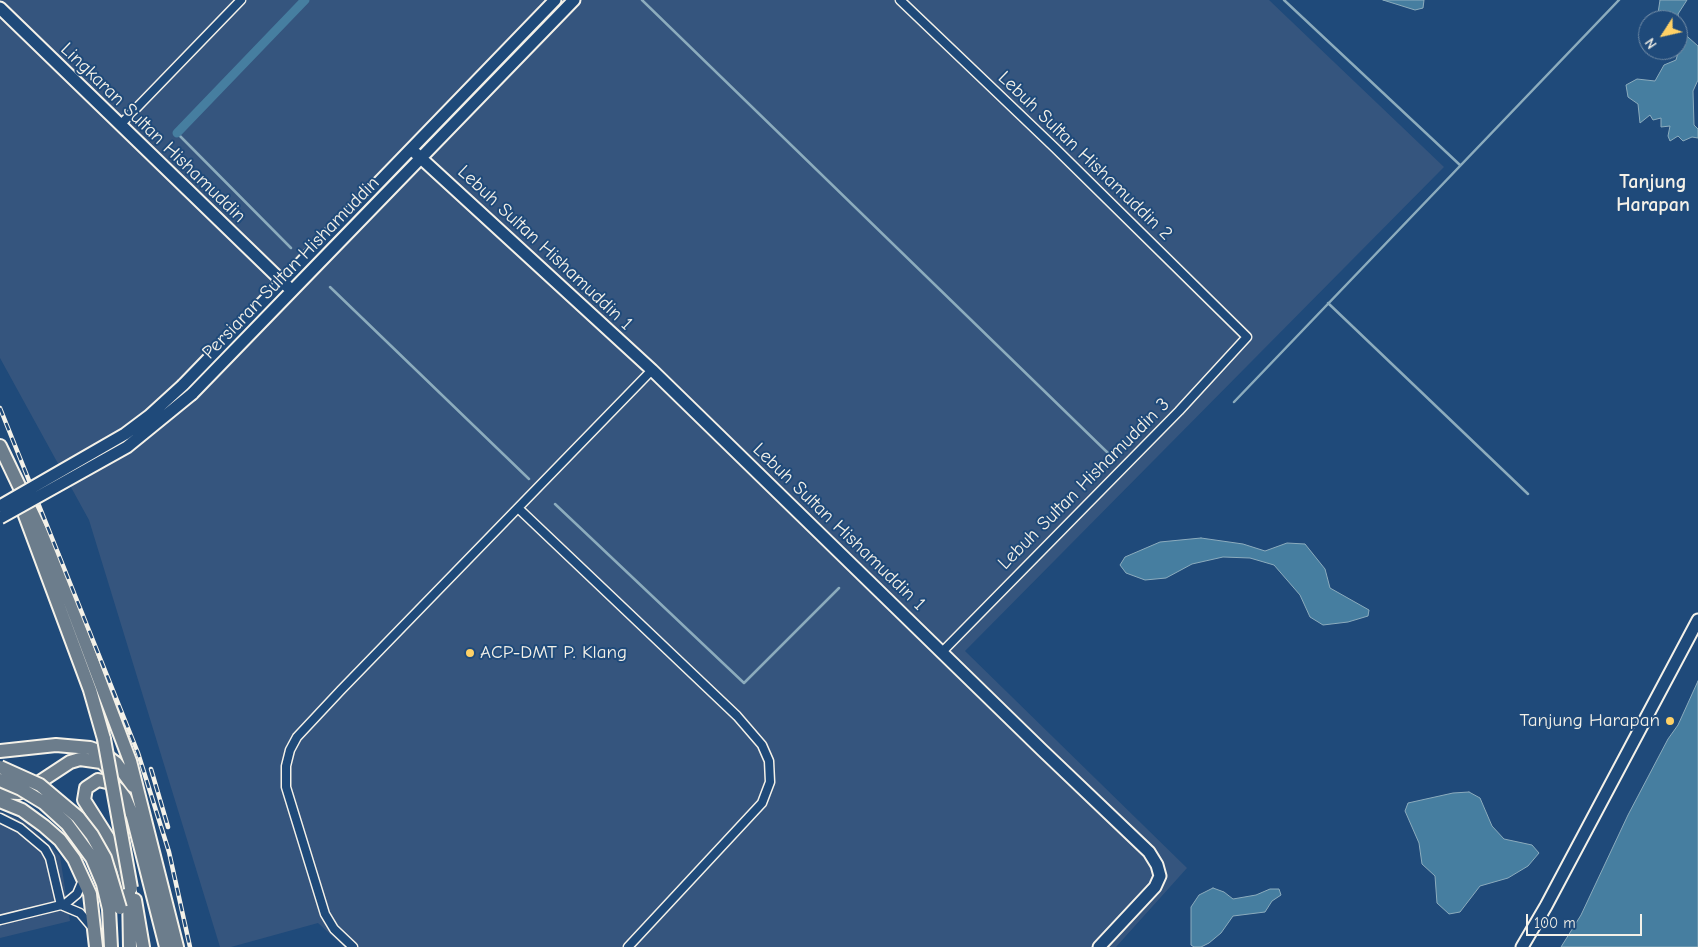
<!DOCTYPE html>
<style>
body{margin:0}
#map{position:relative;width:1698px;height:947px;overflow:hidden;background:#1f4a7a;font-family:"Comic Neue",sans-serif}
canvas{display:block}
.north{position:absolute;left:1638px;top:10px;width:50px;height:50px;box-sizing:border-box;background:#1f4a7a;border:1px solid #748da6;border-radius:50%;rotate:235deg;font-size:14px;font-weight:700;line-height:20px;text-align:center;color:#f4f1e8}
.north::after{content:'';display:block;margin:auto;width:18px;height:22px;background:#ffd166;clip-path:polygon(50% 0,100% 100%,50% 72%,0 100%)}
.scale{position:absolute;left:1526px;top:914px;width:116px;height:22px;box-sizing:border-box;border:2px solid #f4f1e8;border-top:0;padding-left:6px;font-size:15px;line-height:18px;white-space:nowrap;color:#f4f1e8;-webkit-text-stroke:4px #1f4a7a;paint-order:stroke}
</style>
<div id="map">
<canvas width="1698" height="947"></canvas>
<div class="north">N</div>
<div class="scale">100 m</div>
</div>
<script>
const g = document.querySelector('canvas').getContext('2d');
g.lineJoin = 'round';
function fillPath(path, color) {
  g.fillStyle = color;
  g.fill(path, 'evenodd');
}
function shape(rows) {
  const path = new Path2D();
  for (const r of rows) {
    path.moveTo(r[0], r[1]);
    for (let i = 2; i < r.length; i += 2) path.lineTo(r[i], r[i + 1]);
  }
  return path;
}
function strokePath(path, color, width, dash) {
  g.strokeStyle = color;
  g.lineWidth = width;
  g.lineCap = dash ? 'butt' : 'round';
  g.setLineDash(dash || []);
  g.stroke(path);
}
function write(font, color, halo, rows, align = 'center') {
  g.font = font + ' "Comic Neue",sans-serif';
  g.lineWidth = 4;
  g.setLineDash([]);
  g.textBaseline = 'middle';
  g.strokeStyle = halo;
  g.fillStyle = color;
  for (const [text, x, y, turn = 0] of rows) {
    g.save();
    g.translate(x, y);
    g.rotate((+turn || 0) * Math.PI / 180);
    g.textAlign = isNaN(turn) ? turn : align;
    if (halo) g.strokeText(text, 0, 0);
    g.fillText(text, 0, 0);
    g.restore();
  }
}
fillPath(shape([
 [0,0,1269,0,1444,167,965,651,1187,868,1116,947,344,947,318,923,231,947,220,947,89,520,0,358],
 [0,811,27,823,60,856,70,921,0,938]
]), '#35557e');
const water = shape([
 [1383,0,1424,0,1423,8,1415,10,1383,0],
 [1660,0,1687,0,1678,14,1680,30,1698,46,1698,80,1693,91,1694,125,1698,129,1698,138,1692,137,1683,141,1678,136,1670,141,1668,136,1670,126,1661,127,1661,118,1653,120,1650,115,1640,123,1638,104,1628,97,1626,85,1637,79,1655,81,1664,65,1676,60,1679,49,1678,20,1657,20,1660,0],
 [1201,538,1243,544,1265,551,1287,543,1305,544,1325,569,1330,588,1369,610,1368,616,1348,622,1323,625,1310,617,1300,595,1274,565,1250,558,1223,557,1192,564,1166,578,1145,580,1126,573,1120,565,1125,557,1160,542,1201,538],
 [1698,681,1698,947,1561,947,1581,915,1628,815,1668,739,1678,725,1698,681],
 [1469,792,1480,798,1492,826,1504,839,1532,845,1539,853,1528,866,1508,878,1480,886,1460,912,1449,914,1437,903,1435,876,1422,864,1419,843,1405,811,1408,803,1453,793,1469,792],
 [1213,888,1224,892,1233,899,1256,895,1270,889,1279,889,1281,895,1272,901,1265,912,1233,916,1221,933,1209,943,1201,947,1194,947,1191,945,1191,907,1199,895,1213,888]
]);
fillPath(water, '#467ea0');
strokePath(water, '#8cacbd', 1);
strokePath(shape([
 [642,0,1109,454],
 [1284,0,1460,165],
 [177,133,291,248],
 [330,287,529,479],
 [1328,303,1528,494],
 [1234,402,1619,0],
 [555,504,744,683,839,588]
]), '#8cacbd', 2.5);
strokePath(shape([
 [177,133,305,0]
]), '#467ea0', 9);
const street = shape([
 [900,0,1055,148,1247,337,1179,411,942,652],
 [121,124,241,0],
 [518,508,737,716,762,745,769,761,770,782,762,803,628,947],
 [0,818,20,828,45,849,50,858,61,905],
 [61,905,80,913,91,926],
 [0,920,65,904,77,894,83,880],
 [353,947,334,929,325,914,286,787,286,766,290,750,297,737,341,690,652,370]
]);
const secondary = shape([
 [0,8,288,287],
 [411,149,652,370,1042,750,1149,852,1157,865,1160,876,1155,887,1099,947],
 [183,385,555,0],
 [192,394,574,0],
 [1522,947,1546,906,1698,620]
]);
const primary = shape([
 [0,446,53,557,130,761,177,947],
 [20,502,90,690,104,739],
 [0,751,56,745,90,748,101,752,116,763,133,786],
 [0,792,18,793,29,789,70,762,80,759,101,762,114,773],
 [0,801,22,810,44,826,60,840,74,859,90,894,96,947],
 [135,900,143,947],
 [109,909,111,947],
 [130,947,129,892,123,869,115,849,84,800,86,788,98,780,111,783,118,789,125,798,133,817,166,947]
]);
strokePath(street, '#f4f1e8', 11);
strokePath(secondary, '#f4f1e8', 15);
strokePath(primary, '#f4f1e8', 16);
strokePath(street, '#1f4a7a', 8);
strokePath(secondary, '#1f4a7a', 11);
strokePath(primary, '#6c7d8c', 12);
const rail = shape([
 [0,408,138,753,169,852,190,947],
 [151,769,168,827]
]);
strokePath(rail, '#f4f1e8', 4.5);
strokePath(rail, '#1f4a7a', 2.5, [8]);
const secondaryBridge = shape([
 [0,506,125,434,149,416,183,385],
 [0,518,127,447,192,394]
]);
const primaryBridge = shape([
 [104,739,131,888],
 [0,767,40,785,78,817,92,835,105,858,120,908],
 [0,780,21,789,44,803,67,824,92,858,103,884,109,909]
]);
strokePath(secondaryBridge, '#f4f1e8', 15, []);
strokePath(primaryBridge, '#f4f1e8', 16, []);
strokePath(secondaryBridge, '#1f4a7a', 11);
strokePath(primaryBridge, '#6c7d8c', 12);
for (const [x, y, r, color] of [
 [470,653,5,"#ffd166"],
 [1670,721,5,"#ffd166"]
]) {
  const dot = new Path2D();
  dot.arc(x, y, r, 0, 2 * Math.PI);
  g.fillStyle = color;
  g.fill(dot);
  strokePath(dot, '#1f4a7a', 2);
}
write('19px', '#f4f1e8', '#1f4a7a', [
 ["Lingkaran Sultan Hishamuddin",153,133,44],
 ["Lebuh Sultan Hishamuddin 2",1085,156,44],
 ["Lebuh Sultan Hishamuddin 1",545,248,43],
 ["Persiaran Sultan Hishamuddin",291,268,-46],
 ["Lebuh Sultan Hishamuddin 3",1084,484,-45],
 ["Lebuh Sultan Hishamuddin 1",839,527,44]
]);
write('19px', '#f4f1e8', '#1f4a7a', [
 ["ACP-DMT P. Klang",480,653],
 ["Tanjung Harapan",1660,721,"right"]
], 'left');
write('bold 20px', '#f4f1e8', '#1f4a7a', [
 ["Tanjung",1653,182],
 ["Harapan",1653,205]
]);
</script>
